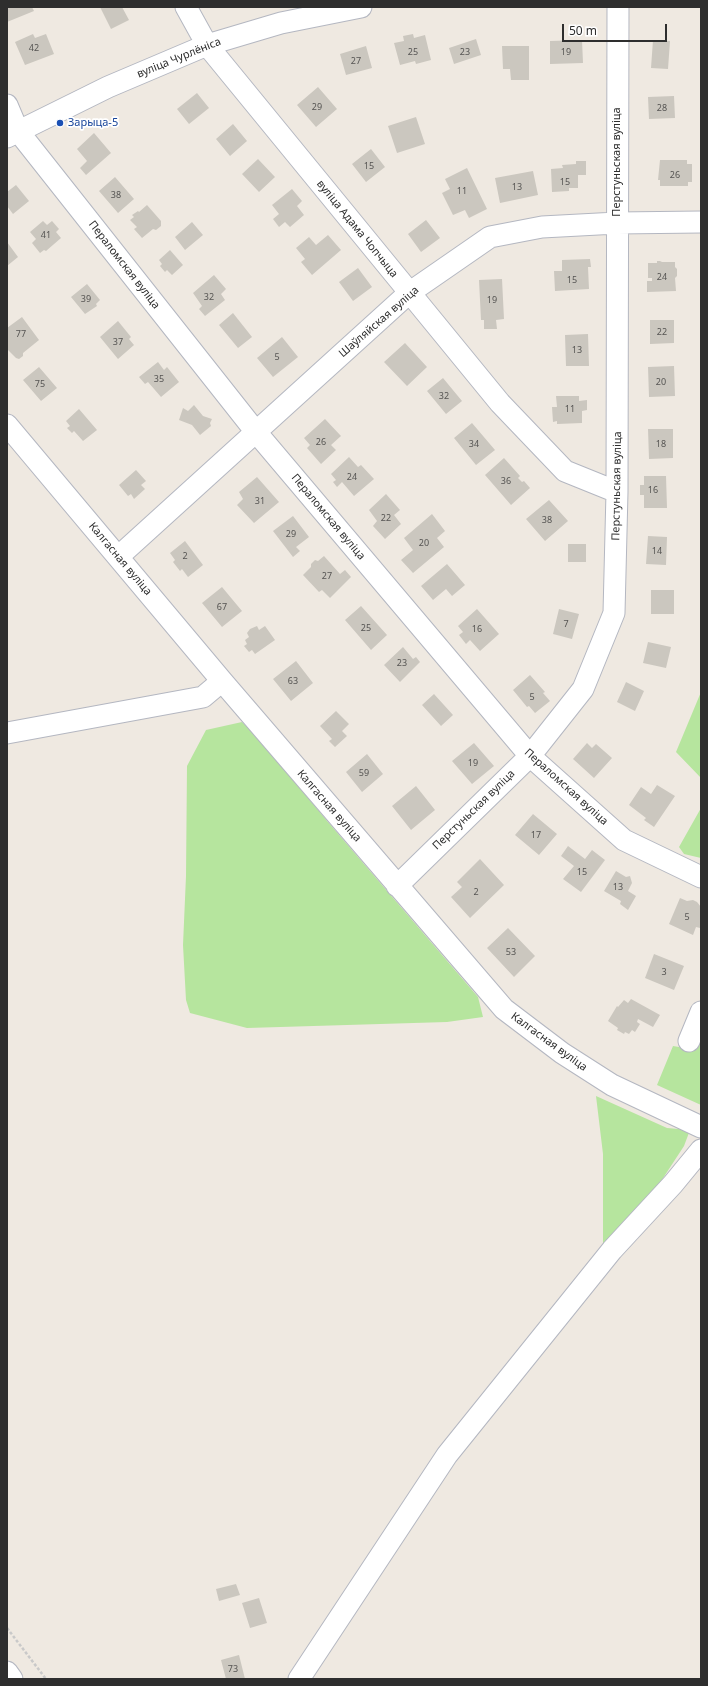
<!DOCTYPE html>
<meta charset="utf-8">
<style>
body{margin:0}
#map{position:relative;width:708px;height:1686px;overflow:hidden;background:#efe9e1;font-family:"Noto Sans",sans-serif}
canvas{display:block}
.frame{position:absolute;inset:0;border:8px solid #2e2e2e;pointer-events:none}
.scale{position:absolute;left:562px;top:24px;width:105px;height:18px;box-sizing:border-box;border:2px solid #2e2e2e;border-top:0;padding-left:5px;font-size:12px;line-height:14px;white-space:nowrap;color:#2e2e2e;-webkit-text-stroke:3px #fff;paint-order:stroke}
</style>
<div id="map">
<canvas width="708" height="1686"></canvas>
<div class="frame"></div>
<div class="scale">50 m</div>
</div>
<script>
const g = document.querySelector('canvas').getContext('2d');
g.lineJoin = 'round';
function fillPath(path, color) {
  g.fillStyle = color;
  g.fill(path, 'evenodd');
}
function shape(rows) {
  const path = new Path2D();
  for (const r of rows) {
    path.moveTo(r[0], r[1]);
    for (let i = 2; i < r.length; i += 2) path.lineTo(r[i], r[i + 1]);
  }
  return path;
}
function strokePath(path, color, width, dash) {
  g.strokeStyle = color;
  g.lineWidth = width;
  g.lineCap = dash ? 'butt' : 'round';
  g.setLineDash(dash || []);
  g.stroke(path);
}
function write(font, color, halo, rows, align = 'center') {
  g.font = font + ' "Noto Sans",sans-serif';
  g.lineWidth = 3.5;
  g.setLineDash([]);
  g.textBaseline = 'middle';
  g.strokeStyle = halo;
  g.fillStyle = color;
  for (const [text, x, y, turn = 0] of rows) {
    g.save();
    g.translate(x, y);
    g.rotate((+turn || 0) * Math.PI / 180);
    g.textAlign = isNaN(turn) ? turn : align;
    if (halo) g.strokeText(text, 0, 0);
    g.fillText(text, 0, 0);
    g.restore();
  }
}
fillPath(shape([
 [701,692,701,778,676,752],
 [242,722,260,740,328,822,478,997,483,1017,447,1022,247,1028,190,1013,186,1000,183,945,186,876,187,766,206,730],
 [701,808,701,858,684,854,679,847],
 [701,1026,701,1105,657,1085,673,1046,691,1049],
 [596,1096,667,1128,690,1130,684,1146,652,1195,603,1244,603,1154]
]), '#b6e59e');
fillPath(shape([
 [7,7,32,7,34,11,7,22],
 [100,7,122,7,129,20,111,29],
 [33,34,35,38,46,34,54,54,25,65,15,42],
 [413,34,414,38,425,35,431,60,416,64,415,61,400,65,394,43,404,41,403,36],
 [476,39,481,55,454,64,449,48],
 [582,40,583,63,550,64,550,41],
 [653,40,670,41,668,69,651,68],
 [366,46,372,68,346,75,340,54],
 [502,46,529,46,529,80,511,80,510,69,503,69],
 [318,87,337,109,316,127,297,105],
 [197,93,209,108,189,124,177,109],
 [674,96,675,118,649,119,648,97],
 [416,117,425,144,397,153,388,126],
 [233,124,247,141,230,156,216,139],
 [94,133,111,153,86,175,80,168,87,161,77,149],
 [371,149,385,167,366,182,352,164],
 [258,159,275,177,259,192,242,174],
 [660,160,687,160,687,164,692,164,692,182,688,182,688,186,660,186,660,180,658,180],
 [576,161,586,161,586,175,578,175,578,188,569,188,569,191,552,192,551,169,563,168,562,165,576,164],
 [467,168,487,209,469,218,465,210,453,215,442,193,450,189,445,179],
 [533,171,538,195,500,203,495,178],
 [115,177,134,199,118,213,99,191],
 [16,185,29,201,13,214,7,206,7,192],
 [292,189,302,201,297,206,304,215,290,227,285,222,279,227,273,219,279,214,272,205],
 [147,205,161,221,161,226,156,230,153,229,142,238,134,229,137,227,130,220,134,217,132,215,138,211,139,212],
 [426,220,440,238,421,252,408,234],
 [43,221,47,225,52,221,59,229,56,232,61,238,46,251,44,250,40,253,32,243,36,239,30,232],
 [192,222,203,235,185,250,175,237],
 [328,235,341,250,312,275,301,262,305,259,296,248,309,237,316,245],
 [7,242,18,257,7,266],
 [170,250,183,265,172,275,167,270,165,272,160,266,162,264,159,260],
 [590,259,591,267,588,267,589,289,555,291,554,271,562,271,562,260],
 [657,261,660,261,662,262,675,262,675,267,677,269,677,276,675,278,676,291,647,292,647,281,652,281,652,278,648,278,648,263,657,263],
 [358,268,372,287,353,301,339,282],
 [214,275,226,289,221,294,225,300,205,316,199,309,202,306,193,293],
 [502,279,504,319,496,320,497,329,484,329,484,320,481,320,479,280],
 [87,284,100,300,96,304,97,306,85,314,71,297],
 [233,313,252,337,238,348,219,325],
 [22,317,39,340,23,353,23,356,19,359,16,358,8,350,7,351,7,328],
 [650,320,674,320,674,343,650,344],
 [118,321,131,337,129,339,134,345,118,359,100,337],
 [588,334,589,366,566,366,565,335],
 [282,337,298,357,273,377,257,358],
 [405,343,427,367,407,386,384,362],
 [158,362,164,370,167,367,179,382,161,397,148,382,145,384,139,377],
 [674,366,675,396,649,397,648,367],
 [39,367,57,388,41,401,23,380],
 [443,378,462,401,446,414,427,391],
 [556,396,579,396,579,401,587,400,587,410,582,411,582,423,557,424,557,421,553,422,552,407,557,407],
 [194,405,203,416,212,419,210,423,211,426,200,435,192,425,179,420,183,408,188,411],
 [79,409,97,430,83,441,74,431,72,433,67,428,70,426,66,421],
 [325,419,341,436,331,445,336,450,321,464,307,448,310,445,304,438],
 [472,423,495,450,476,465,454,438],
 [648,429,673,429,673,458,649,459],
 [349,457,358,467,361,465,374,479,354,496,342,482,337,487,333,482,336,480,331,474],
 [504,458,520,476,518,478,522,482,524,481,530,488,511,505,485,475],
 [136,470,146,481,141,485,145,489,134,499,131,494,128,496,119,485],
 [644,476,666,476,667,508,644,508,644,495,640,495,640,485,644,485],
 [257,477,279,502,254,523,237,505,243,499,239,492],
 [386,494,400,510,394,515,401,524,385,539,373,526,377,521,369,510],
 [549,500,568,521,545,541,526,519],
 [432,514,445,531,437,538,444,547,413,573,401,560,413,550,404,538],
 [293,516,309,537,296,547,300,551,293,557,273,531],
 [648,536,667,537,666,565,646,564],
 [185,541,203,565,188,577,182,569,180,571,173,562,175,560,170,553],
 [568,544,586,544,586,562,568,562],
 [324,556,340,574,345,570,351,577,330,598,322,590,319,592,303,575,311,567,311,564,315,560,318,561],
 [447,564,465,585,452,596,446,589,433,600,421,586],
 [222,587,242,611,222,627,202,603],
 [651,590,674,590,674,614,651,614],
 [361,606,387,635,371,650,345,620],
 [477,609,499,634,480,651,470,640,466,644,459,635,463,632,458,626],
 [559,609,579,614,572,639,553,634],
 [257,626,259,630,265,626,275,640,255,654,252,650,249,652,244,646,247,644,245,640,249,637,247,633,250,629],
 [648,642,671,647,666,668,643,663],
 [403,647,413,659,416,657,420,662,400,682,384,665],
 [296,661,313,683,291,701,273,679],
 [530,675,545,692,543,693,550,701,535,713,529,706,527,707,513,690],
 [626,682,644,691,635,711,617,702],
 [434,694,453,715,441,726,422,705],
 [336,711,349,724,342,731,347,736,335,747,329,741,332,739,320,726],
 [474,743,494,766,472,784,452,761],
 [587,743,592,748,596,744,612,758,594,778,573,759],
 [367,754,383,774,362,792,346,772],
 [657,785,675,796,654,827,644,820,646,818,629,805,641,787,651,794],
 [416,786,435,810,411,830,392,806],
 [533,814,557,834,539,855,515,835],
 [568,846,585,859,592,850,605,860,581,892,563,879,574,866,561,856],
 [480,859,504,885,470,918,451,897,462,887,457,882],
 [616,871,626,877,630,876,632,883,628,891,636,896,628,910,620,904,621,901,604,891],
 [680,898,687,901,693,900,697,902,701,907,701,925,700,928,696,927,693,935,669,924],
 [508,928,535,956,514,977,487,948],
 [654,954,684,966,674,990,645,978],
 [631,999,660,1015,653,1027,638,1019,637,1022,640,1024,635,1032,632,1030,629,1034,625,1032,624,1034,617,1030,618,1028,608,1021,617,1006,618,1007,624,1000,628,1003],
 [236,1584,240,1595,219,1601,216,1589],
 [259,1598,267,1623,250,1628,242,1603],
 [239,1655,245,1679,226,1679,221,1660]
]), '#cbc7bf');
const minor = shape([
 [186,7,207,45,500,403,565,471,617,492],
 [7,105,18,131,256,432,530,756,624,840,701,877],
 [7,137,108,87,207,45,281,23,361,7],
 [7,425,222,681,504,1009,562,1053,612,1085,701,1127],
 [118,557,409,293,490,237,542,227,617,223,701,222],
 [7,733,203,697,222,681],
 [397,886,530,756,583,689,614,613,617,492,618,7],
 [689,1041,701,1012],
 [7,1672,12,1679],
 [299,1679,447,1455,612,1250,673,1184,701,1150]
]);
strokePath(minor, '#b4b7c1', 23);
strokePath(shape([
 [7,1628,46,1679]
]), '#c9c9c9', 2.5, [3, 2]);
strokePath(minor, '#fff', 21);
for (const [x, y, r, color] of [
 [60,123,4,"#1a4fb4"]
]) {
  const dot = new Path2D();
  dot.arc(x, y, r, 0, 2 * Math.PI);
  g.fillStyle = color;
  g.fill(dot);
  strokePath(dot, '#fff', 1.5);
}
write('9px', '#555452', null, [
 ["42",34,48],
 ["25",413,52],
 ["23",465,52],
 ["19",566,52],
 ["27",356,61],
 ["29",317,107],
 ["28",662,108],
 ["15",369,166],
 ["26",675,175],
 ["15",565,182],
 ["13",517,187],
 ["11",462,191],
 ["38",116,195],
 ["41",46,235],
 ["24",662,277],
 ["15",572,280],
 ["32",209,297],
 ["39",86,299],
 ["19",492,300],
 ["22",662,332],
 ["77",21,334],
 ["37",118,342],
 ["13",577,350],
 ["5",277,357],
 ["35",159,379],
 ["20",661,382],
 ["75",40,384],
 ["32",444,396],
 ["11",570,409],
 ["26",321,442],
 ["34",474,444],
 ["18",661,444],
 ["24",352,477],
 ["36",506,481],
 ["16",653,490],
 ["31",260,501],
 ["22",386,518],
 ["38",547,520],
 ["29",291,534],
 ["20",424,543],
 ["14",657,551],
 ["2",185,556],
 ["27",327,576],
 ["67",222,607],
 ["7",566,624],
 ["25",366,628],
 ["16",477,629],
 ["23",402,663],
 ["63",293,681],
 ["5",532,697],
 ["19",473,763],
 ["59",364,773],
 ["17",536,835],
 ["15",582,872],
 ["13",618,887],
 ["2",476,892],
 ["5",687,917],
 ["53",511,952],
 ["3",664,972],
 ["73",233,1669]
]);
write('11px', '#2e2e2e', '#fff', [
 ["вуліца Чурлёніса",179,58,-22],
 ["Перстуньская вуліца",617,162,-90],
 ["вуліца Адама Чопчыца",357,229,51],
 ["Пераломская вуліца",124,265,52],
 ["Шаўляйская вуліца",379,322,-41],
 ["Перстуньская вуліца",617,486,-89],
 ["Пераломская вуліца",328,517,50],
 ["Калгасная вуліца",120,559,50],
 ["Пераломская вуліца",566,787,42],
 ["Калгасная вуліца",329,806,49],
 ["Перстуньская вуліца",474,810,-44],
 ["Калгасная вуліца",549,1042,36]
]);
write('11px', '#164399', '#fff', [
 ["Зарыца-5",68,123]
], 'left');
</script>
